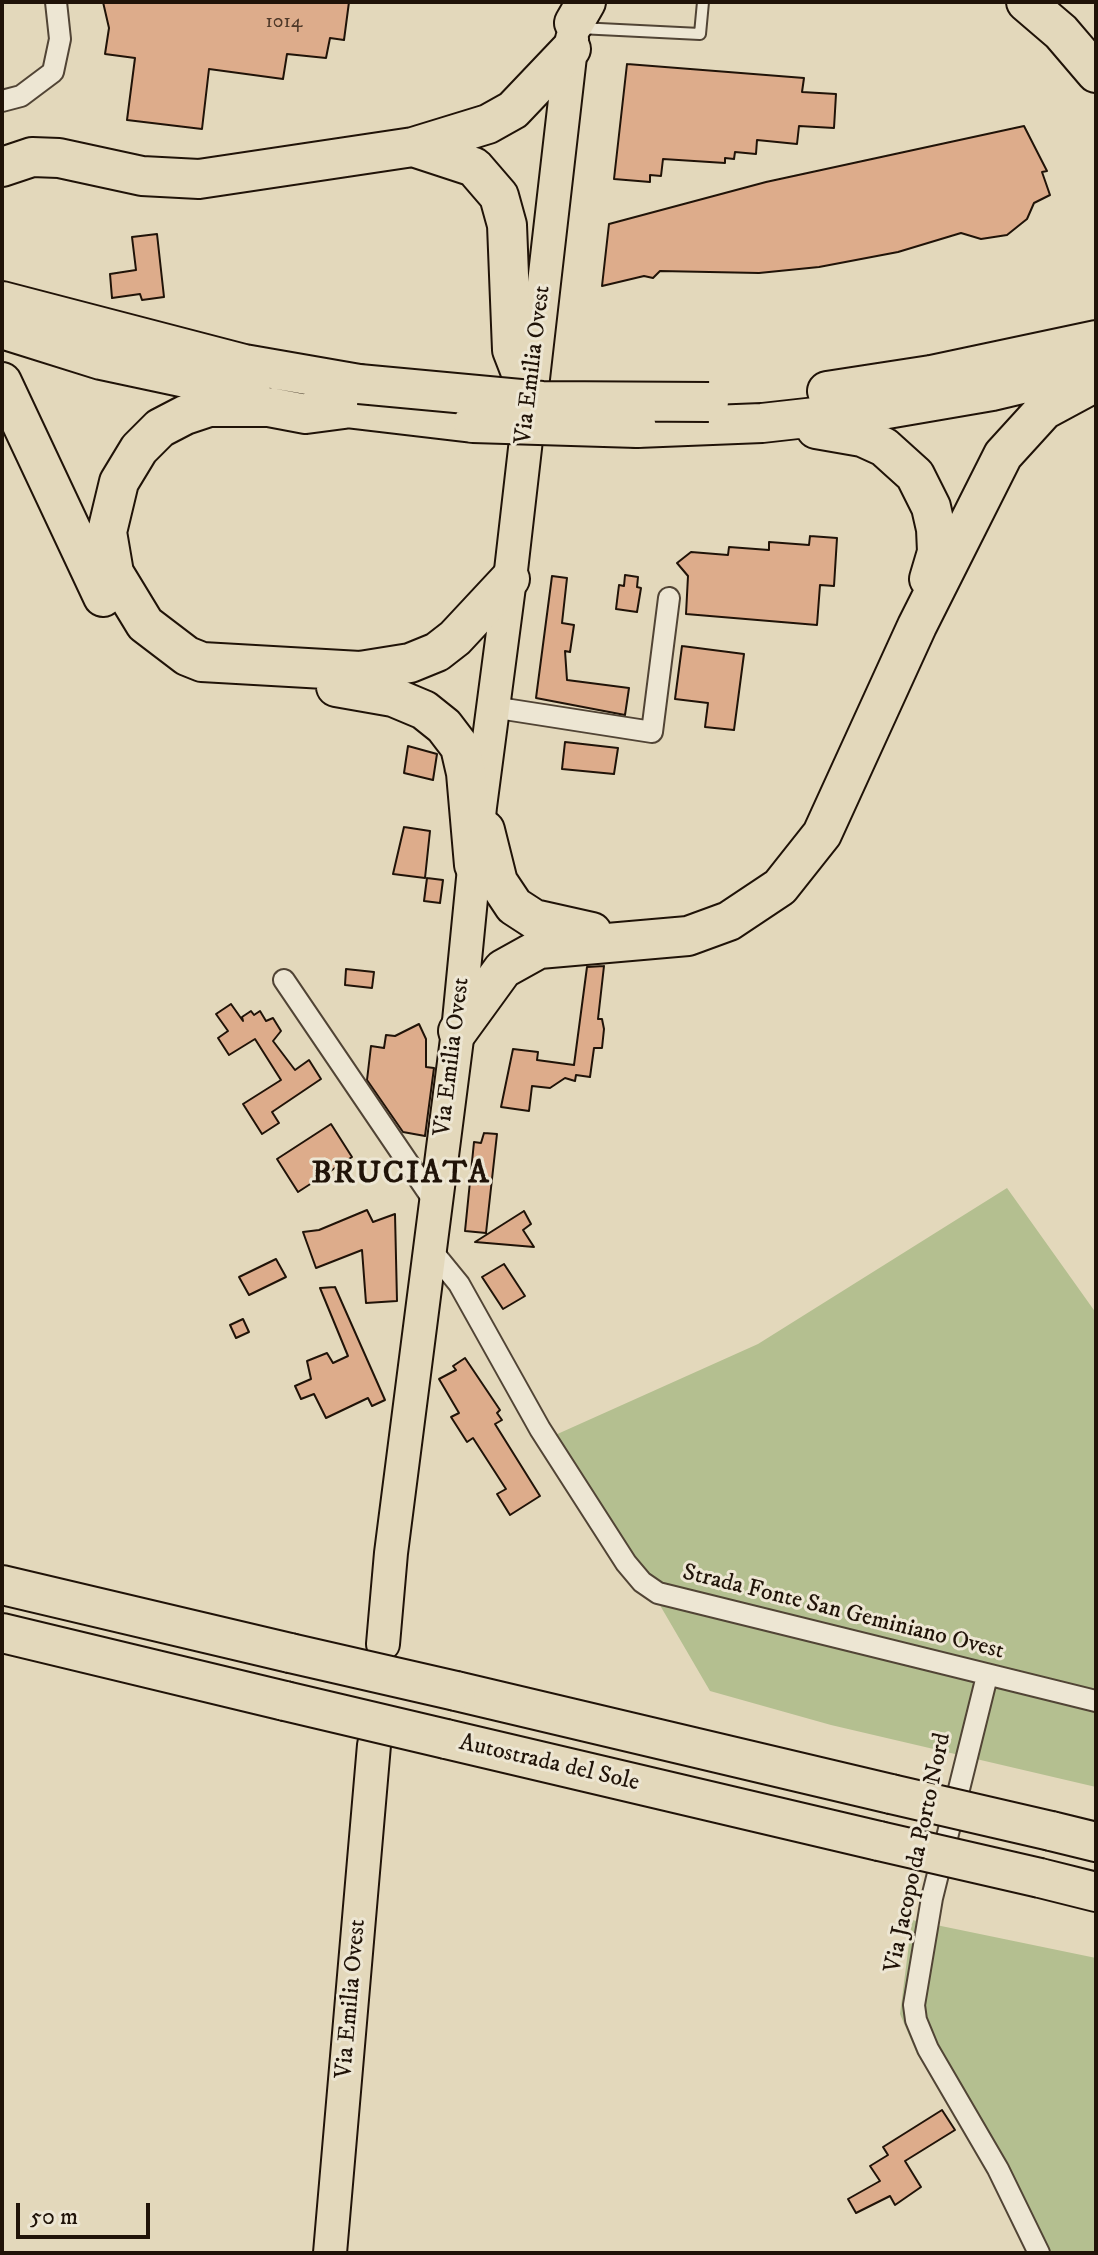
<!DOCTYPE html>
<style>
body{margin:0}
#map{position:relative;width:1098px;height:2255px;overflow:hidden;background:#e3d8bb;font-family:"IM FELL DW Pica",serif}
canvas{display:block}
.frame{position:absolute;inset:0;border:4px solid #201308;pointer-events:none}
.scale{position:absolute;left:16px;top:2203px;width:134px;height:36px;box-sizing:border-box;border:4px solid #201308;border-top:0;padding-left:10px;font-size:24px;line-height:28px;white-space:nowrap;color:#201308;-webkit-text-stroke:6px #ede6d3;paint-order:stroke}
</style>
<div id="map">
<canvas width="1098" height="2255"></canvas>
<div class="frame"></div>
<div class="scale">50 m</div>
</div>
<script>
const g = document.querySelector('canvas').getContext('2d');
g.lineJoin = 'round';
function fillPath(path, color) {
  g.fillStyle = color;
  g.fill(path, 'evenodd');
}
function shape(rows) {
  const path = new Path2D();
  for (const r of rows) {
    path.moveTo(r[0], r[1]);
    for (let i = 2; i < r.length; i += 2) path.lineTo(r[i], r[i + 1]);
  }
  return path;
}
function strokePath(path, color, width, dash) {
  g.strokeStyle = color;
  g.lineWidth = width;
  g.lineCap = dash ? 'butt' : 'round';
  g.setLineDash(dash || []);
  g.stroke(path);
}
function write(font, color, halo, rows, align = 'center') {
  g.font = font + ' "IM FELL DW Pica",serif';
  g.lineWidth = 6;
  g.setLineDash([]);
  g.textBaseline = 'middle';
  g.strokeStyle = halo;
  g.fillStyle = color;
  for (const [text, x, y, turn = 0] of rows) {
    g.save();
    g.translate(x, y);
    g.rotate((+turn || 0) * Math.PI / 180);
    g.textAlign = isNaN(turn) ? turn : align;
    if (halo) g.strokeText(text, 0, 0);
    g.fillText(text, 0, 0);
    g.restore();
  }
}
fillPath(shape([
 [1007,1188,1096,1313,1096,1787,831,1725,710,1691,654,1595,553,1436,758,1344],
 [912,1920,1096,1958,1096,2253,1030,2253,970,2129,917,2054,900,2014]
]), '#b4bf90');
const building = shape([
 [103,2,349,2,344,40,330,38,326,58,287,54,283,79,209,69,202,129,127,120,135,58,105,54,109,28,103,2],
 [627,64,804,78,802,92,836,94,834,128,799,126,797,144,757,140,756,154,735,152,734,159,725,158,725,163,663,159,661,176,650,175,650,182,614,179,627,64],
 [1024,126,1047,171,1042,172,1050,195,1034,203,1027,219,1007,235,981,239,961,233,898,252,819,267,759,273,660,271,653,278,644,276,602,286,609,224,766,182,1024,126],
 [157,234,164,297,142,300,140,294,112,298,110,274,136,270,132,237,157,234],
 [810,536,837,538,834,586,820,585,817,625,686,614,688,576,677,563,691,552,728,555,729,547,769,550,769,542,809,545,810,536],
 [625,575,638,577,637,587,641,588,637,612,616,609,619,585,624,586,625,575],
 [552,576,567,578,562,623,574,625,570,652,565,651,567,680,629,688,625,715,536,698,552,576],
 [682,646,744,654,734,730,705,727,708,703,675,699,682,646],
 [565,742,618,748,614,774,562,769,565,742],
 [408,746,437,754,433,780,404,773,408,746],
 [404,827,430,831,425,878,393,874,404,827],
 [427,878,443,880,440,903,424,901,427,878],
 [604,966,598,1019,602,1019,604,1029,602,1048,594,1048,590,1077,576,1075,575,1081,565,1078,550,1088,532,1086,529,1111,501,1107,513,1049,538,1052,537,1060,574,1065,587,967,604,966],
 [346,969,374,972,372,988,345,985,346,969],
 [231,1004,243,1021,242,1017,251,1011,254,1015,260,1011,266,1021,273,1018,281,1031,273,1041,295,1070,309,1060,321,1079,272,1112,279,1123,262,1134,243,1104,281,1080,255,1039,229,1055,218,1038,228,1031,216,1014,231,1004],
 [419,1024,426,1039,426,1067,434,1068,425,1136,403,1132,367,1080,371,1046,384,1048,386,1035,395,1036,419,1024],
 [331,1124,352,1157,298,1192,277,1159,331,1124],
 [484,1133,497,1134,486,1233,465,1231,474,1142,481,1143,484,1133],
 [367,1210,373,1222,395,1214,397,1301,366,1303,362,1250,316,1268,303,1232,319,1230,367,1210],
 [524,1211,531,1224,523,1230,534,1247,475,1242,524,1211],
 [276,1259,286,1277,249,1295,239,1277,276,1259],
 [504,1264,525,1296,503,1309,482,1277,504,1264],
 [335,1287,385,1400,372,1406,368,1398,326,1418,314,1394,301,1399,295,1386,311,1379,307,1361,327,1353,333,1363,348,1356,320,1288,335,1287],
 [243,1319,249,1332,236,1338,230,1325,243,1319],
 [465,1358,500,1410,497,1413,502,1420,495,1424,540,1496,510,1515,497,1494,506,1489,473,1438,467,1442,451,1417,459,1413,439,1379,456,1370,453,1366,465,1358],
 [942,2110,955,2130,905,2161,921,2187,895,2205,890,2196,856,2213,848,2199,880,2181,870,2166,888,2155,883,2147,942,2110]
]);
fillPath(building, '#ddac8b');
strokePath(building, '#201308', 2);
const lane = shape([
 [579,28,700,34,703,2]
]);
const street = shape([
 [2,101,21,96,53,72,60,39,56,2],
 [492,707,652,732,669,598],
 [284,980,434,1201],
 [428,1246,459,1284,540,1429,626,1563,642,1582,658,1593,1096,1701],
 [987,1676,932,1898,914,2005,916,2020,928,2049,998,2169,1039,2253]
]);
const primary = shape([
 [383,1644,391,1553,458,1031,480,807,510,579,572,39],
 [330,2253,374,1745]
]);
const highway = shape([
 [1026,2,1061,32,1096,73],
 [574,23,586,2],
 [413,147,474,167,499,196,507,225,512,350,531,399],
 [2,167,32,157,59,158,142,176,199,179,413,147,488,124,513,110,571,49],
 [2,301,244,364,359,384],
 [2,329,101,360,251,392],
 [2,382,103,597],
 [827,391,931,375,1096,340],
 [320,405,473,423],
 [344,409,306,414,269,407,209,407,185,415,160,428,139,449,119,482,107,532,114,573,145,624,187,656,202,662,360,671,410,663,437,652,455,638,510,579],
 [637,428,762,423,887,409,992,391,1093,367],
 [816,429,862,437,884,447,915,475,931,507,936,529,937,552,929,579],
 [336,687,393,697,424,710,444,726,460,747,466,773,474,865],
 [485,830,498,882,514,906,534,919,592,932],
 [458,1031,503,969,539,949,688,936,729,921,780,887,822,834,917,626,1003,455,1044,410,1096,382],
 [2,1585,290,1653],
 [2,1633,285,1701],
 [456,1691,891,1794],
 [446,1739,879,1841],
 [1051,1831,1096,1842],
 [1040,1878,1096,1892]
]);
strokePath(lane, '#514435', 14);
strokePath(street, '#514435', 24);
strokePath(primary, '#201308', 36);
strokePath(highway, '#201308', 42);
strokePath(lane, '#ede6d3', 10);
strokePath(street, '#ede6d3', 20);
strokePath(primary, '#e3d8bb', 32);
strokePath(highway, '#e3d8bb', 38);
const highwayBridge = shape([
 [359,384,542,401,709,402],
 [473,423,637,428],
 [290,1653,456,1691],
 [285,1701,446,1739],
 [891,1794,1051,1831],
 [879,1841,1040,1878]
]);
strokePath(highwayBridge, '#201308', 42, []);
strokePath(highwayBridge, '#e3d8bb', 38);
write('20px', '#4f3929', null, [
 ["1014",284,23]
]);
write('24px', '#201308', '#ede6d3', [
 ["Via Emilia Ovest",534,365,-83],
 ["Via Emilia Ovest",453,1057,-83],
 ["Strada Fonte San Geminiano Ovest",843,1613,14],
 ["Autostrada del Sole",549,1764,13],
 ["Via Jacopo da Porto Nord",919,1853,-78],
 ["Via Emilia Ovest",352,1999,-85]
]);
g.letterSpacing = '2px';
write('bold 32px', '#201308', '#ede6d3', [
 ["BRUCIATA",401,1175]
]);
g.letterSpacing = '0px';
</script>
